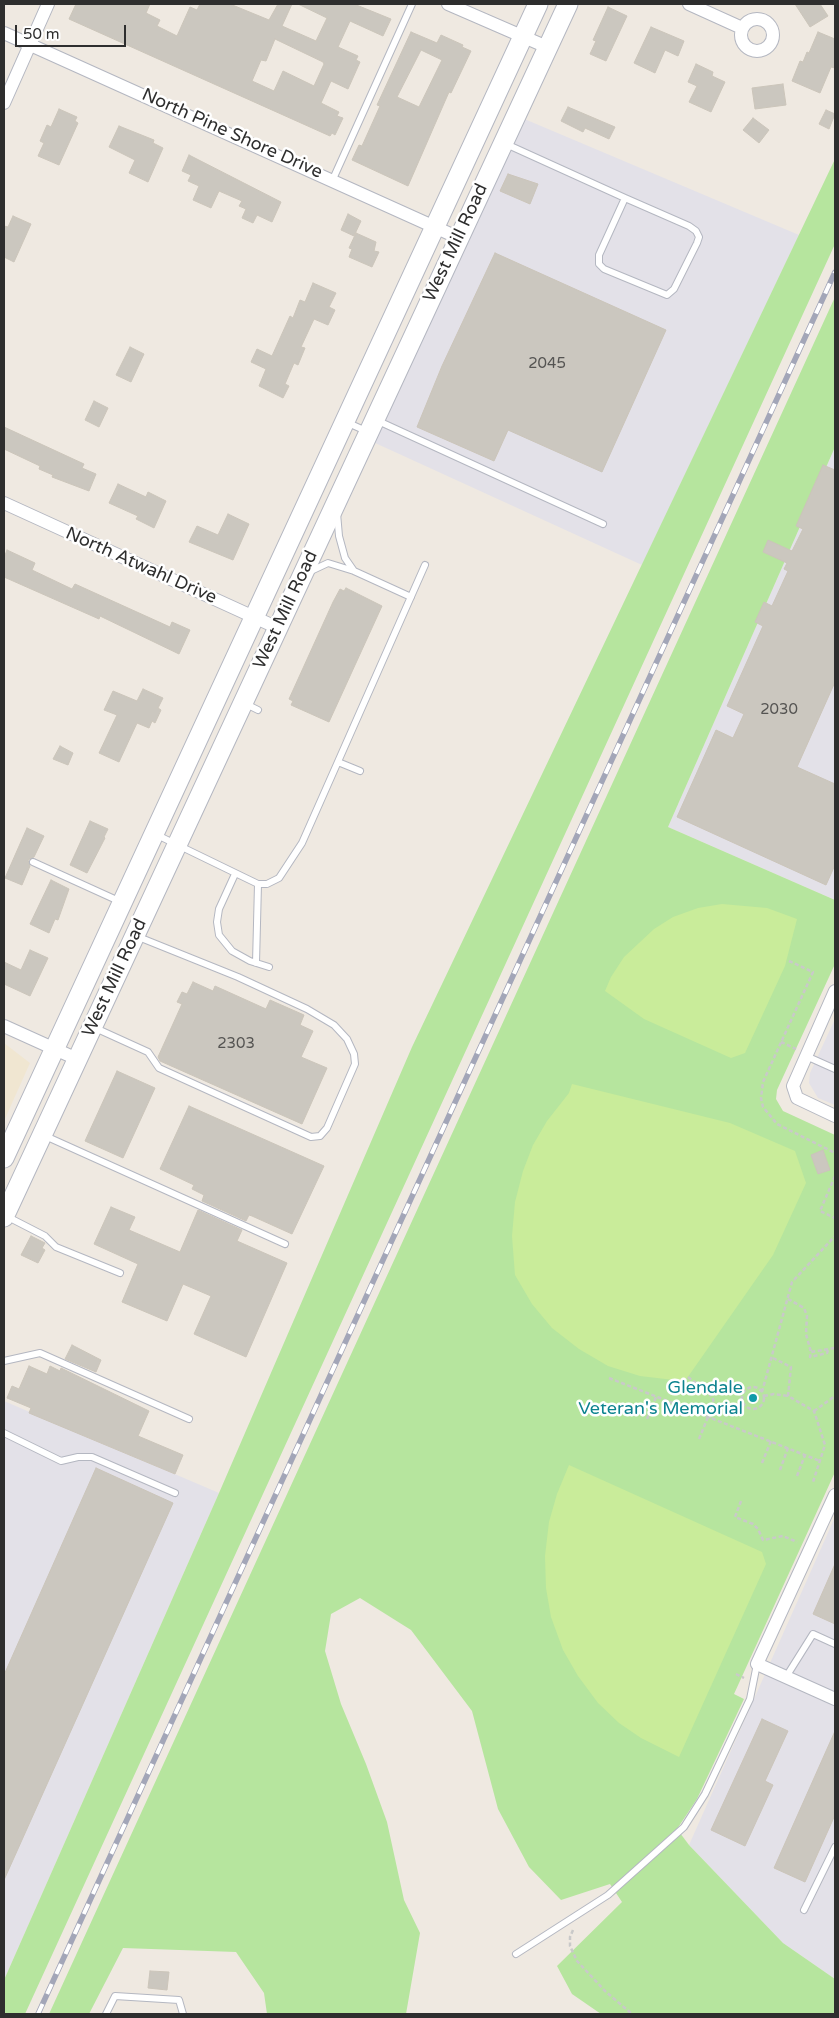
<!DOCTYPE html>
<style>
body{margin:0}
#map{position:relative;width:839px;height:2018px;overflow:hidden;background:#efe9e1;font-family:"Varela Round",sans-serif}
canvas{display:block}
.frame{position:absolute;inset:0;border:5px solid #2e2e2e;pointer-events:none}
.scale{position:absolute;left:15px;top:25px;width:111px;height:22px;box-sizing:border-box;border:2px solid #2e2e2e;border-top:0;padding-left:6px;font-size:15px;line-height:18px;white-space:nowrap;color:#2e2e2e;-webkit-text-stroke:4px #fff;paint-order:stroke}
</style>
<div id="map">
<canvas width="839" height="2018"></canvas>
<div class="frame"></div>
<div class="scale">50 m</div>
</div>
<script>
const g = document.querySelector('canvas').getContext('2d');
g.lineJoin = 'round';
function fillPath(path, color) {
  g.fillStyle = color;
  g.fill(path, 'evenodd');
}
function shape(rows) {
  const path = new Path2D();
  for (const r of rows) {
    if (r.length === 3) {
      path.moveTo(r[0] + r[2], r[1]);
      path.arc(r[0], r[1], r[2], 0, 2 * Math.PI);
      continue;
    }
    path.moveTo(r[0], r[1]);
    for (let i = 2; i < r.length; i += 2) path.lineTo(r[i], r[i + 1]);
  }
  return path;
}
function strokePath(path, color, width, dash) {
  g.strokeStyle = color;
  g.lineWidth = width;
  g.lineCap = dash ? 'butt' : 'round';
  g.setLineDash(dash || []);
  g.stroke(path);
}
function write(font, color, halo, rows, align = 'center') {
  g.font = font + ' "Varela Round",sans-serif';
  g.lineWidth = 5;
  g.setLineDash([]);
  g.textBaseline = 'middle';
  g.strokeStyle = halo;
  g.fillStyle = color;
  for (const [text, x, y, turn = 0] of rows) {
    g.save();
    g.translate(x, y);
    g.rotate((+turn || 0) * Math.PI / 180);
    g.textAlign = isNaN(turn) ? turn : align;
    if (halo) g.strokeText(text, 0, 0);
    g.fillText(text, 0, 0);
    g.restore();
  }
}
fillPath(shape([
 [522,118,799,235,642,565,373,442],
 [835,447,835,900,668,827],
 [835,1019,835,1105,818,1098,809,1083,810,1073],
 [4,1401,219,1493,4,1980],
 [835,1517,835,1979,783,1943,689,1845]
]), '#e3e1e8');
fillPath(shape([
 [4,1043,30,1063,4,1121]
]), '#f0e6d1');
fillPath(shape([
 [835,159,835,244,25,2014,4,2014,4,1980,219,1493,412,1047],
 [835,297,835,447,668,827,835,900,835,964,777,1090,776,1099,783,1111,835,1135,835,1472,734,1694,744,1699,697,1799,677,1829,689,1845,783,1943,835,1979,835,2014,601,2014,572,1994,557,1966,622,1902,610,1884,561,1900,529,1867,498,1809,472,1711,411,1630,360,1598,331,1614,325,1651,341,1704,366,1764,387,1822,404,1900,420,1933,406,2014,267,2014,264,1993,236,1952,123,1948,89,2014,49,2014]
]), '#b6e59e');
fillPath(shape([
 [722,904,767,908,797,919,785,966,745,1053,731,1058,644,1019,605,991,611,977,624,957,654,929,673,917,698,908],
 [572,1084,730,1123,795,1151,806,1183,773,1255,683,1384,674,1380,640,1376,608,1366,579,1349,552,1328,532,1304,515,1275,512,1236,515,1202,523,1171,533,1145,547,1121,569,1093],
 [569,1465,762,1552,766,1564,679,1757,641,1738,619,1723,598,1703,578,1676,563,1650,551,1617,546,1588,545,1556,549,1522,557,1494]
]), '#c9ec9a');
const building = shape([
 [76,4,150,4,146,13,160,20,157,26,177,36,190,7,197,10,200,4,230,4,269,20,278,4,292,4,282,26,316,41,327,18,298,4,354,4,391,19,383,36,350,21,338,47,358,56,356,60,360,62,348,89,331,81,321,103,339,112,337,116,343,118,335,135,332,133,330,136,69,19,76,4],
 [275,39,323,62,324,64,314,86,283,71,274,91,252,81,261,60,266,61,275,39],
 [795,4,820,4,828,16,810,27,795,4],
 [608,7,627,16,606,61,590,54,596,41,593,40,608,7],
 [651,27,684,41,678,56,665,50,655,73,634,63,651,27],
 [411,32,437,43,441,35,463,45,462,47,471,51,451,93,449,92,408,186,352,160,359,145,362,146,380,106,377,105,411,32],
 [421,50,442,60,419,107,397,97,421,50],
 [818,32,835,39,835,68,831,67,820,93,792,81,800,61,803,62,807,52,809,53,818,32],
 [696,64,713,72,712,76,725,82,711,112,689,102,697,86,688,82,696,64],
 [783,84,786,105,755,109,752,88,783,84],
 [568,107,615,127,609,139,585,128,583,132,561,121,568,107],
 [59,109,77,117,75,121,78,123,59,165,38,156,44,143,40,141,47,125,51,127,59,109],
 [826,110,835,114,829,129,819,124,826,110],
 [753,118,769,130,759,143,743,130,753,118],
 [119,126,154,140,153,143,163,148,148,182,129,173,135,160,109,147,119,126],
 [189,155,281,202,272,222,257,215,253,223,242,218,246,209,239,206,242,201,219,191,211,208,193,200,199,186,188,181,191,175,182,171,189,155],
 [508,174,538,184,530,204,500,191,508,174],
 [348,214,361,221,354,236,341,230,348,214],
 [13,216,31,224,14,262,4,257,4,226,8,227,13,216],
 [356,233,376,242,374,251,379,252,372,267,349,257,352,249,349,248,356,233],
 [495,253,666,330,602,472,508,430,494,461,417,427,442,366,495,253],
 [313,283,336,293,329,307,335,310,328,325,314,319,301,347,305,348,298,365,294,363,285,384,289,386,283,398,259,386,266,369,251,362,257,349,272,356,290,316,293,318,300,300,305,302,313,283],
 [130,347,144,354,131,382,116,375,130,347],
 [94,401,108,408,99,427,85,420,94,401],
 [4,427,84,464,82,468,96,474,89,491,52,477,53,475,39,469,40,466,4,449,4,427],
 [823,465,835,470,835,682,797,767,835,784,835,865,826,885,677,817,716,730,733,738,744,714,727,706,763,626,755,622,764,602,772,606,788,571,784,569,787,563,763,552,768,540,792,551,803,529,796,526,823,465],
 [118,484,146,497,148,492,166,501,154,528,136,519,138,516,109,503,118,484],
 [228,514,249,524,233,560,189,542,197,526,218,535,228,514],
 [7,550,35,563,32,570,72,589,75,584,170,627,172,622,190,630,179,654,100,616,99,619,4,577,4,558,7,550],
 [346,588,382,606,329,722,291,705,293,701,289,699,333,602,340,589,344,591,346,588],
 [143,689,163,698,158,708,161,710,155,723,152,721,149,728,137,723,119,762,99,753,117,715,104,710,113,691,137,701,143,689],
 [60,746,73,753,68,765,53,759,60,746],
 [90,821,108,829,104,837,105,838,87,873,70,865,90,821],
 [27,828,44,836,34,857,28,860,30,866,22,885,5,878,27,828],
 [51,880,69,889,58,920,55,919,49,933,30,924,51,880],
 [30,950,48,958,30,996,4,984,4,962,21,970,30,950],
 [193,982,213,991,215,986,266,1009,270,1000,304,1015,300,1025,313,1031,301,1057,327,1068,302,1124,160,1061,158,1057,182,1004,177,1002,182,992,187,994,193,982],
 [117,1071,155,1088,123,1158,85,1141,117,1071],
 [189,1106,324,1166,292,1234,252,1216,249,1215,246,1221,202,1201,204,1195,192,1189,194,1185,160,1169,189,1106],
 [823,1150,830,1170,818,1174,811,1155,823,1150],
 [111,1207,135,1217,129,1230,180,1252,198,1210,242,1230,237,1241,287,1263,246,1357,194,1334,211,1296,183,1284,167,1321,122,1302,138,1264,94,1244,111,1207],
 [31,1236,45,1243,42,1248,45,1250,38,1263,21,1255,31,1236],
 [72,1345,101,1360,96,1372,65,1359,72,1345],
 [29,1366,47,1374,50,1366,60,1371,61,1368,149,1411,138,1436,183,1455,175,1474,29,1413,31,1408,7,1398,12,1386,19,1389,29,1366],
 [96,1468,173,1503,4,1880,4,1675,96,1468],
 [835,1564,835,1624,813,1614,835,1564],
 [762,1719,788,1731,765,1781,773,1785,745,1846,711,1830,762,1719],
 [835,1731,835,1815,805,1882,774,1868,835,1731],
 [150,1971,169,1972,167,1990,148,1988,150,1971]
]);
fillPath(building, '#cbc7bf');
strokePath(building, '#cbc5ba', 1);
const service = shape([
 [506,144,625,198,689,226,696,231,699,237,697,243,674,289,667,295,604,269,599,264,599,255,625,198],
 [333,179,412,4],
 [376,420,603,524],
 [346,422,366,431],
 [337,513,339,536,345,558,354,571],
 [311,571,328,563,354,571,411,597],
 [246,704,258,710],
 [338,762,360,771],
 [155,834,258,884,267,884,279,878,302,843,425,565],
 [33,862,121,902],
 [235,874,219,909,217,922,219,935,232,951,250,961,269,967],
 [256,963,258,884],
 [93,1027,148,1052,159,1068,311,1137,320,1136,327,1128,355,1064,354,1054,347,1039,334,1025,307,1009,238,977,136,936],
 [806,1056,835,1069],
 [43,1135,285,1244],
 [6,1216,45,1236,56,1247,120,1273],
 [4,1361,40,1353,189,1419],
 [4,1433,61,1461,78,1457,92,1457,175,1493],
 [786,1677,813,1634,835,1644],
 [804,1910,835,1847],
 [516,1954,608,1895,684,1827,705,1794,750,1699,757,1664],
 [106,2014,115,1996,179,2000,183,2014]
]);
const minor = shape([
 [448,4,547,47],
 [689,4,742,28],
 [757,35,16],
 [4,33,459,238],
 [4,103,48,4],
 [4,503,278,628],
 [835,991,793,1086,797,1098,835,1116],
 [4,1026,77,1059],
 [835,1495,757,1664,835,1699]
]);
const secondary = shape([
 [4,1158,538,4],
 [4,1217,568,4]
]);
strokePath(service, '#b4b7c1', 8);
strokePath(minor, '#b4b7c1', 14);
strokePath(secondary, '#b4b7c1', 21);
strokePath(shape([
 [789,961,813,972,763,1082,761,1098,763,1107,777,1124,835,1153],
 [781,1042,796,1049],
 [835,1176,820,1211,835,1218],
 [788,1299,804,1308,807,1316,806,1334,811,1352],
 [828,1350,827,1353,810,1357,811,1352,835,1348],
 [773,1358,791,1367,788,1396,814,1411,825,1445,813,1482],
 [688,1377,709,1393,713,1399,714,1405,710,1418],
 [609,1378,820,1461],
 [753,1398,11],
 [762,1392,792,1282,835,1236],
 [764,1396,774,1394,788,1396],
 [814,1411,835,1396],
 [647,1419,656,1397],
 [699,1439,708,1417],
 [762,1463,771,1441],
 [780,1470,788,1448],
 [797,1476,805,1455],
 [741,1501,735,1517,753,1524,758,1529,763,1540,783,1536,797,1542],
 [736,1674,744,1678],
 [573,1930,570,1937,570,1946,577,1961,605,1991,632,2014]
]), '#c9c9c9', 2.5, [4, 2.5]);
strokePath(service, '#fff', 6);
strokePath(minor, '#fff', 12);
strokePath(secondary, '#fff', 19);
const rail = shape([
 [38,2014,835,272]
]);
strokePath(rail, '#a3a6b8', 5.5);
strokePath(rail, '#fff', 4, [11]);
for (const [x, y, r, color] of [
 [753,1398,5,"#0f9aa8"]
]) {
  const dot = new Path2D();
  dot.arc(x, y, r, 0, 2 * Math.PI);
  g.fillStyle = color;
  g.fill(dot);
  strokePath(dot, '#fff', 2);
}
write('15px', '#555452', null, [
 ["2045",547,364],
 ["2030",779,710],
 ["2303",236,1044]
]);
write('18px', '#2e2e2e', '#fff', [
 ["North Pine Shore Drive",232,134,24],
 ["West Mill Road",456,243,-65],
 ["North Atwahl Drive",141,566,24],
 ["West Mill Road",286,610,-65],
 ["West Mill Road",115,978,-65]
]);
write('18px', '#0d838f', '#fff', [
 ["Glendale",743,1388],
 ["Veteran's Memorial",743,1409]
], 'right');
</script>
